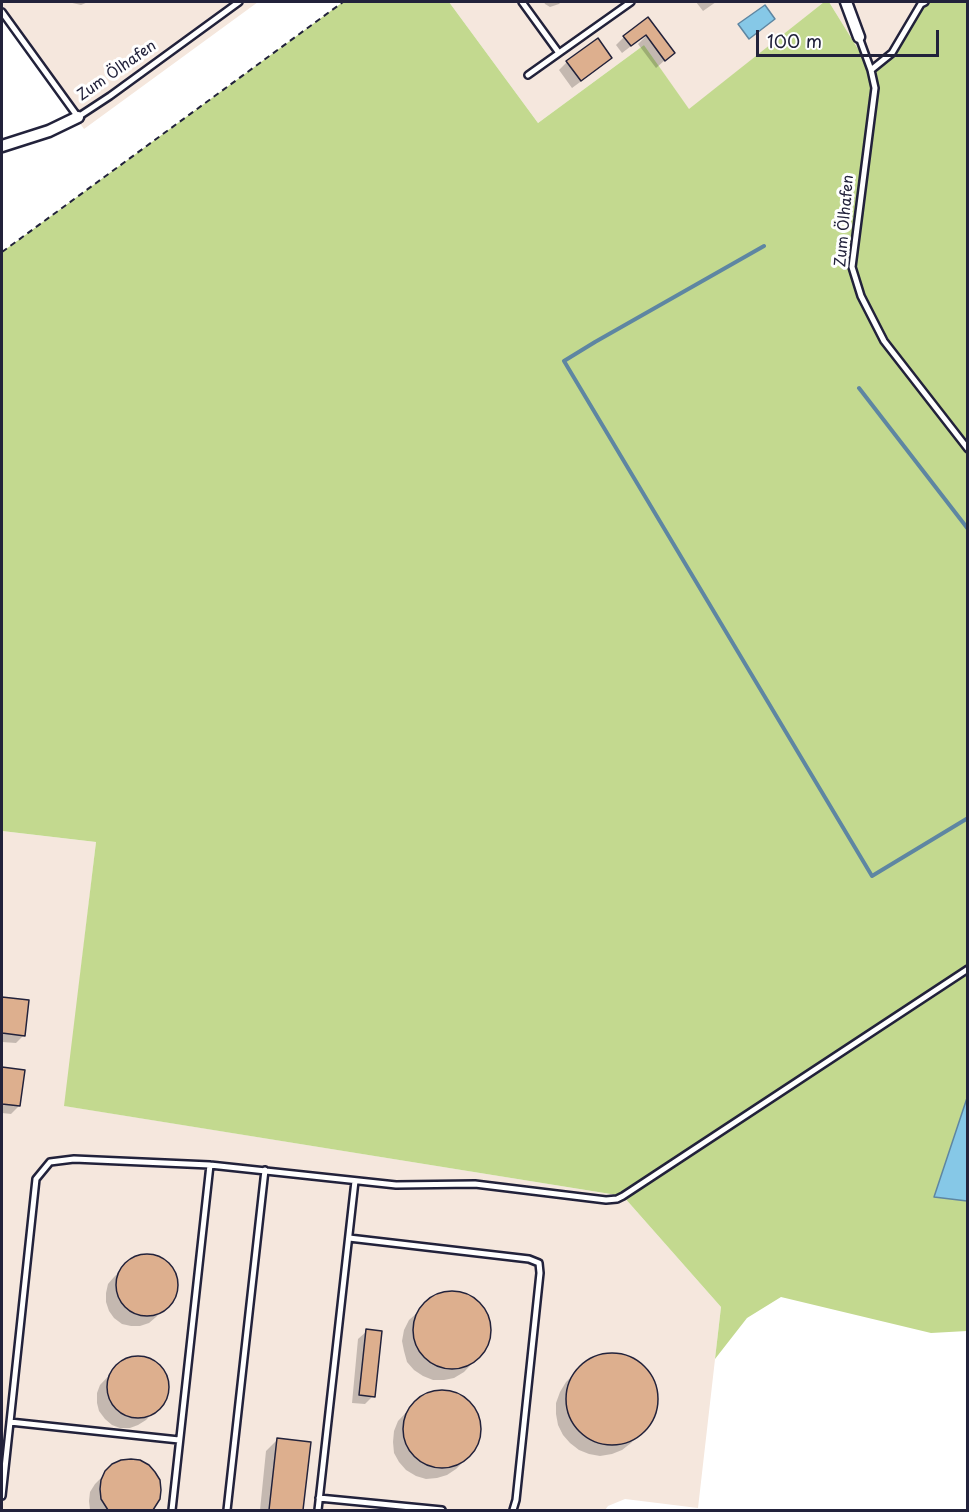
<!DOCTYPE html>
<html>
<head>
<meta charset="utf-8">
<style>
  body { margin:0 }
  #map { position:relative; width:969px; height:1512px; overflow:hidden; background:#fff; font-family:"Playpen Sans",sans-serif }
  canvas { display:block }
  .frame { position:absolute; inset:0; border:3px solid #22223b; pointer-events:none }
  .scale { position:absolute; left:756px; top:30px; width:183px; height:27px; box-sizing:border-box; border:3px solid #22223b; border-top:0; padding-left:8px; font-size:18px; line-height:21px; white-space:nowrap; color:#22223b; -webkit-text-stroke:4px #fff; paint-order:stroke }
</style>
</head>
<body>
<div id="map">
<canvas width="969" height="1512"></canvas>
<div class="frame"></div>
<div class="scale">100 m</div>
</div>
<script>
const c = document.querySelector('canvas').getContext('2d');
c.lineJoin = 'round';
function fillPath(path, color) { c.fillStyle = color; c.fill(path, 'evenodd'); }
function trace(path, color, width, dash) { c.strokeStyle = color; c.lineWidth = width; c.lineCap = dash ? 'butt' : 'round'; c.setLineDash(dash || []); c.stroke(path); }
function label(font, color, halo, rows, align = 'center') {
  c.font = font + ' "Playpen Sans",sans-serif'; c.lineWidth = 6; c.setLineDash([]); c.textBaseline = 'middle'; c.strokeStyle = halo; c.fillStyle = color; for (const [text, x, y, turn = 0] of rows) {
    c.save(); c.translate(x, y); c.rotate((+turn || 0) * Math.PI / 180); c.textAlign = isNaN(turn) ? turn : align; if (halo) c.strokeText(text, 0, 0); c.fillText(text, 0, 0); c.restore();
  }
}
fillPath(new Path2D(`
  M2,2H258L84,129L2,13Z
  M449,2H824L689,110L644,45L538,123Z
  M829,2H925L892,53L871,70Z
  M2,831L96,842L65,1106L623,1196L721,1307L698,1508L625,1499L608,1506L605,1510H2Z`), '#f5e7dd');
fillPath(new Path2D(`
  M343,2H449L538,123L644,45L689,109L824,2H829L871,70L892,53L925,2H967V1331L931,1333L781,1297L747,1318L715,1359L721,1307L623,1196L64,1106L96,842L2,831V252Z`), '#c3d98f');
const water = new Path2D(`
  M765,5L775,19L749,39L738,24Z
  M967,1098V1201L934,1197Z`);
fillPath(water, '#86c8e7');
trace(water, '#5e86a2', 1.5);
fillPath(new Path2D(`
  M68,2H88L81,5Z
  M544,2H561L559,4L550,7L545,4Z
  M696,2H716L703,11Z
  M648,19L673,53L656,68L638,44L649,33H645L635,43L622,53L616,45L624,37Z
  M610,58L602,66L572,88L559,70L567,62Z
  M2,998L28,1001L24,1035L16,1043L2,1042Z
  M2,1069L23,1071L19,1106L11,1114L2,1113Z
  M142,1256H151L159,1259L167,1264L172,1271L176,1280V1289L173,1298L168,1305L156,1317L149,1323L140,1326H131L122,1324L114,1318L109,1311L106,1302V1293L108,1284L114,1277L133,1259Z
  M449,1293H459L470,1297L478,1303L485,1311L489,1321L490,1332L488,1343L483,1352L464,1372L454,1378L444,1380H433L423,1376L414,1370L407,1362L404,1351L402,1341L404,1330L409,1320L417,1313L429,1301L438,1295Z
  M367,1331L373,1396L365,1404L352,1403L358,1339Z
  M607,1354H618L629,1357L639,1363L647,1370L653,1380L656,1390L657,1401L655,1412L650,1423L631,1443L622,1450L612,1454L600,1456L589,1454L579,1450L570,1443L563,1435L558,1425L556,1414V1403L560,1392L566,1382L578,1370L586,1363L596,1357Z
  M134,1358H143L152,1361L159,1367L164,1374L167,1383V1392L164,1401L146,1420L138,1425L130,1428H120L112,1425L105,1419L99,1411L97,1403V1393L100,1385L118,1366L125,1360Z
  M447,1391L457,1394L466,1399L474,1407L479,1417L480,1428L479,1439L475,1449L468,1457L456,1469L447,1475L437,1478L426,1479L416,1476L406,1470L399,1462L394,1453L393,1442L394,1431L398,1421L417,1401L426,1395L436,1392Z
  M277,1440L309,1443L302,1510H260L266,1451Z
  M107,1472L154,1507L151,1510H90L89,1501L90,1492L95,1484Z`), '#0003');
trace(new Path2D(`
  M764,246L595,342L564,361L872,876L968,818
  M859,388L968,529`), '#5e86a2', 4);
const building = new Path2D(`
  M648,17L675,53L665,61L646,35L631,46L623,36Z
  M598,38L612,58L581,81L566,61Z
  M2,997L29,1000L25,1036L2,1033Z
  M2,1067L25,1070L20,1106L2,1104Z
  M116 1285a31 31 0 1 1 62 0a31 31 0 1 1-62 0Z
  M413 1330a39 39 0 1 1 78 0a39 39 0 1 1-78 0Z
  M366,1329L382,1331L375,1397L359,1395Z
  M566 1399a46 46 0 1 1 92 0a46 46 0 1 1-92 0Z
  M107 1387a31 31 0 1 1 62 0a31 31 0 1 1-62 0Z
  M403 1429a39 39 0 1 1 78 0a39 39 0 1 1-78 0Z
  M277,1438L311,1442L303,1510H269Z
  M131,1459L140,1460L149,1465L155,1472L160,1480L161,1490L160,1499L153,1510H108L101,1499L100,1489L101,1480L105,1471L112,1464L121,1460Z`);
fillPath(building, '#ddaf8e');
trace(building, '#22223b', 1.5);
const lane = new Path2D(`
  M522,2L559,53L631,2
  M2,12L78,117L110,96L239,2
  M859,37L871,70L875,88L852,267L861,296L884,341L968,449
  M871,70L892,53L921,4L925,2
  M528,75L559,53
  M349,1238L529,1259L539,1263L540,1273L516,1500L513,1510
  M179,1440L10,1422L36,1179L50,1162L74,1159L210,1165L396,1185L475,1184L606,1200L617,1199L623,1196L968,969
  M2,1496L10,1422
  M319,1498L442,1510
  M172,1510L210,1165
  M227,1510L265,1170
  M318,1510L355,1181`);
const street = new Path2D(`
  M846,2L859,37
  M2,146L49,131L78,117`);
trace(lane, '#22223b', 10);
trace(street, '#22223b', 15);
trace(new Path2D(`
  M2,252L343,2`), '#22223b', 2, [6, 4.5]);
trace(lane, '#fff', 5);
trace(street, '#fff', 10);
label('15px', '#22223b', '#fff', [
  ["Zum Ölhafen",117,71,-35],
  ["Zum Ölhafen",845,221,-85]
]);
</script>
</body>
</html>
